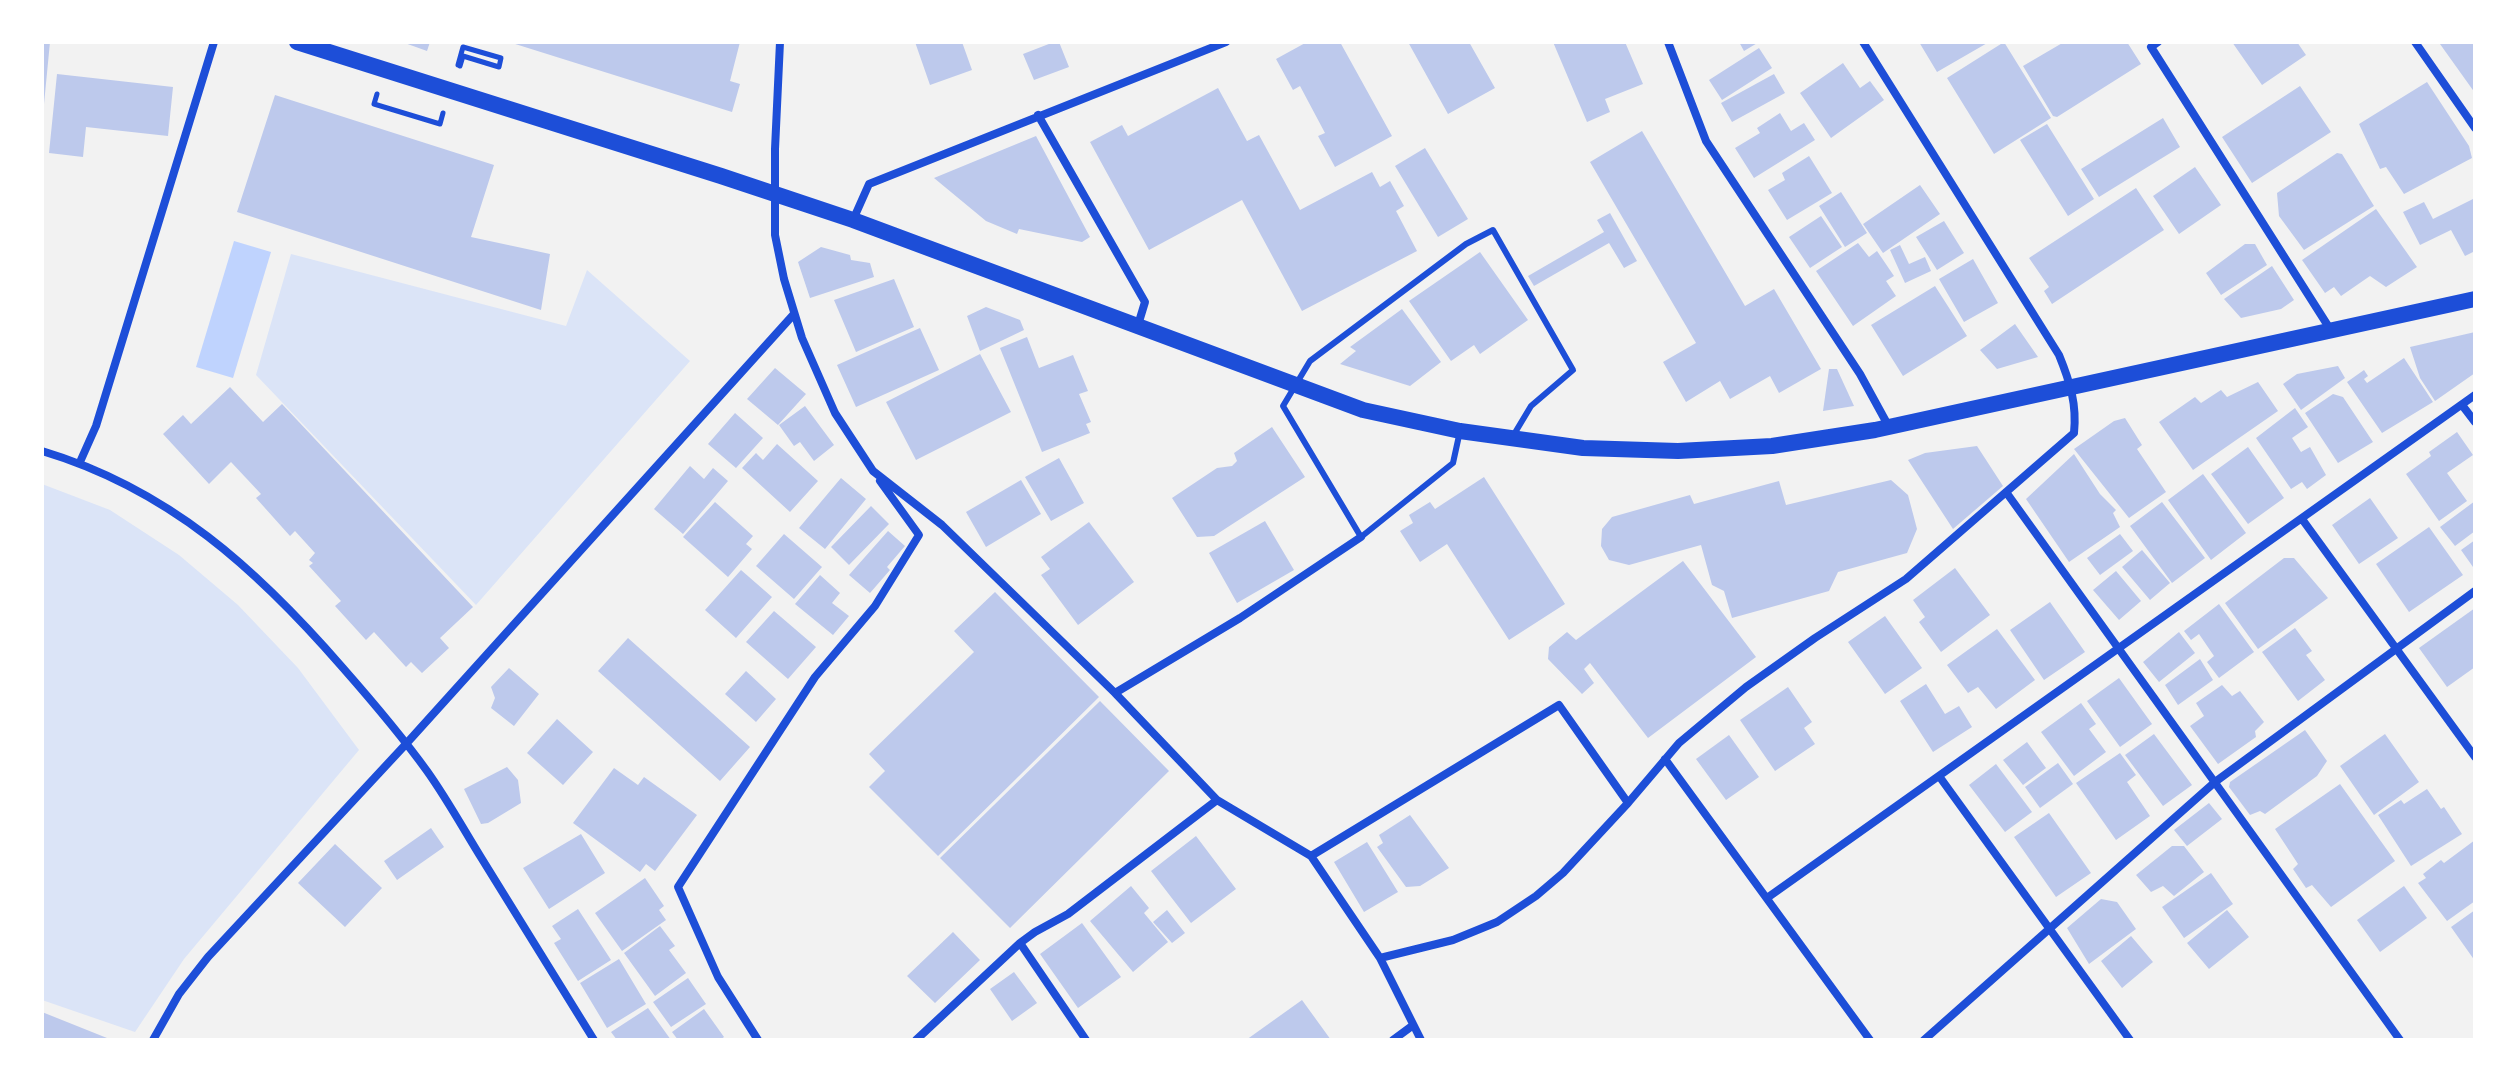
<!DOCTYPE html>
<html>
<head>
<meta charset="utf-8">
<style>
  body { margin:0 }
  #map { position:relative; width:2517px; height:1082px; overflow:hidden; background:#f2f2f2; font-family:Raleway,sans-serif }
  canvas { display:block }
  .frame { position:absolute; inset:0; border:44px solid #fff; pointer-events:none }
</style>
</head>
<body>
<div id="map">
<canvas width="2517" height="1082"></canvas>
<div class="frame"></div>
</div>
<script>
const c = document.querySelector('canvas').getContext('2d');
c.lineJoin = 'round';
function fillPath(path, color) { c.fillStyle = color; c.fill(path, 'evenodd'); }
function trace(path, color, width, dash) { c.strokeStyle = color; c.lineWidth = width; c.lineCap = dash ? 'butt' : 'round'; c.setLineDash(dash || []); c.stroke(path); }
fillPath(new Path2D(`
  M291,254L566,326L587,270L690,361L476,605L256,375Z
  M42,484L110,510L179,555L238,605L298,668L359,750L184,959L135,1032L42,1000Z`), '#dbe4f7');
fillPath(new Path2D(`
  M234,241L271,252L233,378L196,367Z`), '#bfd3fe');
fillPath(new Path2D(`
  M42,42H50L44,104H42Z
  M402,42H430L427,51Z
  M740,42L730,81L740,84L732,112L512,43Z
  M915,42H962L972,70L930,85Z
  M1054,42H1059L1069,67L1034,80L1023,54Z
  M1307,42H1340L1392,136L1335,167L1318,136L1325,133L1300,86L1293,90L1276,59Z
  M1408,42H1469L1495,88L1448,114Z
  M1553,42H1625L1643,84L1605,99L1610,112L1587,122Z
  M1739,42H1759L1744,51Z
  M1919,42H1989L1937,72Z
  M2004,42L2051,118L1994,154L1947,78Z
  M2064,42H2127L2141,64L2057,117L2053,116L2023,66Z
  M2232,42H2297L2306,55L2262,85Z
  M2442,42H2475V93L2440,44Z
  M1759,48L1772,68L1722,100L1709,80Z
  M1843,63L1860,88L1870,81L1884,100L1831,138L1800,93Z
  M57,74L173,87L168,136L86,127L83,157L49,153Z
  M1774,74L1785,93L1732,122L1721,103Z
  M2427,82L2469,146L2472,158L2404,194L2386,167L2380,169L2359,124Z
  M2300,86L2331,132L2252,183L2222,137Z
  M1218,88L1247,141L1259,135L1300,210L1372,172L1380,187L1390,181L1404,206L1396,211L1417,251L1302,311L1242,200L1149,250L1090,142L1122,125L1128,136Z
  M275,95L494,165L471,237L550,254L541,310L237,212Z
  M1780,113L1791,131L1804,123L1815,140L1754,178L1735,148L1760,133L1757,128Z
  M2163,118L2180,147L2099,197L2081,169Z
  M2047,124L2094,199L2068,216L2020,140Z
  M1642,131L1745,306L1774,289L1821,369L1779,393L1770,376L1730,399L1720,381L1686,402L1663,362L1696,343L1590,162Z
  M1036,136L1090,237L1082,242L1019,229L1017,234L986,221L934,178Z
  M1425,148L1468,219L1438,237L1395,166Z
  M2337,153L2342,154L2374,206L2304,250L2279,216L2277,193Z
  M1809,156L1832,193L1787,220L1768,190L1785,180L1782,173Z
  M2195,167L2221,205L2179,234L2153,196Z
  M1920,185L1940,214L1883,253L1863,224Z
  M2136,188L2164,230L2052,304L2044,291L2049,287L2029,258Z
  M1841,192L1867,233L1845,247L1819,206Z
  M2475,198V251L2465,256L2451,230L2420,245L2403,212L2424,202L2433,219Z
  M2376,209L2417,267L2386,287L2370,276L2341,296L2334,287L2325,293L2302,260Z
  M1610,213L1637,261L1624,268L1609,243L1534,286L1528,276L1604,232L1597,220Z
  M1821,216L1842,247L1810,268L1789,237Z
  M1944,221L1964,253L1937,270L1916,237Z
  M1858,243L1869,257L1877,251L1894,276L1886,281L1896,296L1853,326L1816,271Z
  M2245,244H2255L2267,265L2221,295L2206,273Z
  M1900,245L1909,264L1925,257L1931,271L1905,283L1890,250Z
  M821,247L850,255L851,260L870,263L874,277L810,298L798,262Z
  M1480,252L1528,320L1480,354L1474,345L1451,361L1409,301Z
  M1973,259L1998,303L1964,322L1939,279Z
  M2272,266L2294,300L2281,309L2241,318L2224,299Z
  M894,279L914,327L856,352L834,300Z
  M1935,286L1967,336L1903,376L1871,325Z
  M986,307L1020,320L1024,330L980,351L967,316Z
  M1402,309L1441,362L1410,386L1340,364L1356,351L1350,347Z
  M2015,324L2038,357L1997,369L1980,350Z
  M920,328L939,370L856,407L837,365Z
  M2475,332V373L2435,401L2420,378L2410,347Z
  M1027,337L1039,368L1073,355L1088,391L1079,394L1091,422L1086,424L1090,433L1042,452L1000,348Z
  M980,354L1011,412L916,460L886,402Z
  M2404,358L2433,402L2382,433L2347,382L2364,370L2368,376L2364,379L2367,383Z
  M2338,366L2345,378L2301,410L2283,384L2297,374Z
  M775,368L806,394L778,425L747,399Z
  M1829,369H1837L1854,406L1823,411Z
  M2258,382L2278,411L2193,470L2159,422L2195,397L2201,403L2221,390L2227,397Z
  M230,387L263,422L282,404L473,607L440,638L449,648L422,673L411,662L406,667L374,632L366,640L335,606L341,601L309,566L313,563L309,560L315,553L295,531L290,536L256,498L261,494L231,462L209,484L163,434L183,415L191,424Z
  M2333,394L2343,397L2373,442L2338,463L2305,413Z
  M805,406L834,445L814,461L800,442L794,446L779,425Z
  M2295,408L2308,427L2292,438L2301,452L2310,447L2326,475L2307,489L2302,482L2291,489L2256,438Z
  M735,413L763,438L736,468L708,444Z
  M2125,418L2142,445L2137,449L2166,492L2129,518L2074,449L2114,421Z
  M1272,427L1305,477L1214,536L1197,537L1172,498L1217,468L1232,466L1237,461L1234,453Z
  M2457,432L2473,455L2447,473L2467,501L2439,521L2406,474L2431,456L2429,452Z
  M777,444L818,481L790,512L742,468L756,453L763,460Z
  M1977,446L2003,486L1953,529L1908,460L1925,453Z
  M2248,447L2284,498L2248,524L2211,474Z
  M2074,454L2100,494L2116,510L2113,513L2120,527L2069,562L2026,499Z
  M1059,458L1084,503L1051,521L1025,477Z
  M690,466L704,479L713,468L728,481L683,534L654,509Z
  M2203,474L2246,533L2211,560L2168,500Z
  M1484,477L1565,604L1509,640L1447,544L1420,562L1400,531L1413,523L1409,515L1430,502L1435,509Z
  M841,478L866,499L825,549L799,528Z
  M1021,480L1041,514L986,547L966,512Z
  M1891,480L1908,495L1917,529L1907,553L1838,572L1829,591L1732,618L1724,591L1712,585L1701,545L1629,565L1609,560L1601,546L1602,529L1612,517L1690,495L1694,504L1779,481L1786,505Z
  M2370,498L2398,538L2359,564L2332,525Z
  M2475,501V531L2455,546L2440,527Z
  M715,502L753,536L746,544L752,549L728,577L683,537Z
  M2162,502L2205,558L2172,583L2130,526Z
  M871,506L889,524L849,565L831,547Z
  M1265,521L1294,570L1237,603L1209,553Z
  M1089,522L1134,582L1078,625L1041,575L1050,569L1041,557Z
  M2429,527L2463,575L2409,612L2376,564Z
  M888,531L905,546L887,567L890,570L870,593L849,575Z
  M784,534L822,567L794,599L756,566Z
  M2120,534L2133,551L2100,575L2087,558Z
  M2475,540V566L2473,567L2461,550Z
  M2142,550L2170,583L2150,600L2122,567Z
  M2284,558H2294L2328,598L2258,649L2225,603Z
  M1683,561L1756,657L1648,738L1590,663L1584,669L1594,683L1582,694L1548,659L1549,647L1567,632L1576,640Z
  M1955,568L1990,615L1941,652L1919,622L1925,617L1913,600Z
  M741,570L772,597L736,638L705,610Z
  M2116,571L2141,601L2119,620L2093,590Z
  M820,575L840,593L832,603L849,616L833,635L795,604Z
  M995,592L1099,697L938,856L869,787L885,771L869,754L974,652L954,631Z
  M2050,602L2085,652L2044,680L2010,630Z
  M2219,604L2254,652L2219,678L2207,662L2214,656L2199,634L2191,640L2184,631Z
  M2475,608V667L2447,687L2419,648Z
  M774,611L816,647L788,679L746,642Z
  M1885,616L1922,668L1885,694L1848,642Z
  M2295,628L2312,651L2306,655L2325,680L2298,701L2262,652Z
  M1997,629L2035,680L1996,709L1978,687L1968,693L1947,665Z
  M2179,632L2195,653L2159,682L2143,662Z
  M628,638L750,747L720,781L598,671Z
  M2200,659L2213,680L2178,705L2165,685Z
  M509,668L539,694L514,726L491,708L495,698L491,687Z
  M746,671L776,699L756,722L725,694Z
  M2119,678L2152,724L2120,747L2087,701Z
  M1926,684L1945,714L1959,706L1972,727L1933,752L1900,701Z
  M2222,685L2232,696L2240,691L2264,722L2255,731L2256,737L2218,764L2190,726L2204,716L2196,703Z
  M1788,687L1812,722L1804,728L1815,744L1775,771L1740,720Z
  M1100,701L1169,771L1010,928L940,858Z
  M2081,703L2096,724L2089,729L2106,752L2074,776L2041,732Z
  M557,719L593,752L563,785L527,753Z
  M2305,730L2327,761L2317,776L2265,814L2260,811L2250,815L2229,787L2230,782Z
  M2154,734L2192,785L2163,806L2125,755Z
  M2385,734L2419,782L2374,815L2340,766Z
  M1729,735L1759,777L1726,800L1696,759Z
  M2027,742L2046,768L2023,785L2003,760Z
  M2120,753L2136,775L2127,782L2150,816L2116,840L2076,783Z
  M2058,763L2073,784L2040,808L2025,787Z
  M1996,764L2032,812L2005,832L1969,785Z
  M507,767L518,780L521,803L488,823L481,824L464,789Z
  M614,768L638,785L644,777L697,815L655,871L646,864L640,872L573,823Z
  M2340,784L2395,861L2331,907L2312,885L2306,888L2293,869L2298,864L2275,829Z
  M2427,789L2441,809L2444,807L2462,834L2411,866L2378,815L2401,800L2404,804Z
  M2209,803L2222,819L2187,846L2174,830Z
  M2049,813L2091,873L2056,897L2014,837Z
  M1410,815L1449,868L1420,886L1406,887L1377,847L1383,843L1379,835Z
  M431,828L444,847L397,880L384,861Z
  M581,834L605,873L549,909L523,868Z
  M1196,836L1236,889L1191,923L1151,871Z
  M2475,840V901L2447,921L2418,883L2426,878L2423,874L2441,860L2444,863Z
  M1367,842L1398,892L1364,912L1334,862Z
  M335,844L382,888L345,927L298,883Z
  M2172,846H2184L2204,872L2174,896L2163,886L2151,892L2136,875Z
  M2211,873L2233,904L2184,938L2162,907Z
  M645,878L664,906L659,910L666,920L622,951L595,913Z
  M1131,886L1149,908L1144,913L1168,942L1133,972L1090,921Z
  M2404,886L2427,918L2380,952L2357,920Z
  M2101,899L2117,902L2136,929L2089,964L2067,928Z
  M578,909L611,960L578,981L554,943L561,939L552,926Z
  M1167,910L1185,933L1172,943L1153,922Z
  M2227,910L2249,937L2209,969L2187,943Z
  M2475,910V961L2451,927Z
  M1082,923L1121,977L1078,1008L1040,954Z
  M660,926L675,946L669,950L686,973L655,996L624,953Z
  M953,932L980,960L935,1003L907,976Z
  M2131,936L2153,962L2122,988L2101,961Z
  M619,959L646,1004L607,1028L580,983Z
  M1014,972L1037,1003L1012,1021L990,989Z
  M688,978L706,1004L671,1027L653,1002Z
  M1302,1000L1331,1040H1246Z
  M648,1008L671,1040H617L611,1032Z
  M704,1009L724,1037L720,1040H678L672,1032Z
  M42,1012L112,1040H42Z`), '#bdc9ec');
trace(new Path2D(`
  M458,65L463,47L501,58L499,67L463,56L460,66
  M377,94L374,104L440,124L443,113`), '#1d4ed8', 5);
trace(new Path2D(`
  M1460,431L1453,463L1361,537L1283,406L1310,361L1466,244L1493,230L1573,370L1531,406L1513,436`), '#1d4ed8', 6);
trace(new Path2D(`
  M780,42L775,149V235L784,279L802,338L835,413L873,471L942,525L1115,693L1217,800L1311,856L1380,958L1421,1040
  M1668,42L1706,141L1860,374L1889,427
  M2158,42L2151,47L2330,329
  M2415,42L2475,128
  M1038,115L1145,302L1138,325
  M853,220L869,184L1226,42
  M2462,405L2475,422
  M42,451C169,489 257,569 343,668C372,701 401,735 427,771C447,799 464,830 482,859C519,919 557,980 594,1040
  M80,462L96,426L214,42
  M2006,492L2400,1040
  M2302,519L2475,757
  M1115,693L1240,618L1361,537
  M1665,759L1870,1040
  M1939,776L2130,1040
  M1311,856L1559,705L1628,803
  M1767,898L2475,395
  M1020,943L1086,1040
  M1380,958L1453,940L1497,922L1536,896L1563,873L1628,803L1679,743L1746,687L1815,638L1906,579L2074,433C2077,404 2070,382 2059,355L1863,42
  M153,1040L179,994L208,957L406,744L794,314
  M758,1040L718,977L678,887L815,677L875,606L919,535L880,481
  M916,1040L1020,943L1035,932L1068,914L1217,800
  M1393,1040L1412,1026
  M1924,1040L2215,782L2475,591`), '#1d4ed8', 8);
trace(new Path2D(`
  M297,42L721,176L853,220L1363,410L1460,431L1583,448L1678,451L1772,446L1875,430L2475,299`), '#1d4ed8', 16);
</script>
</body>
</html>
